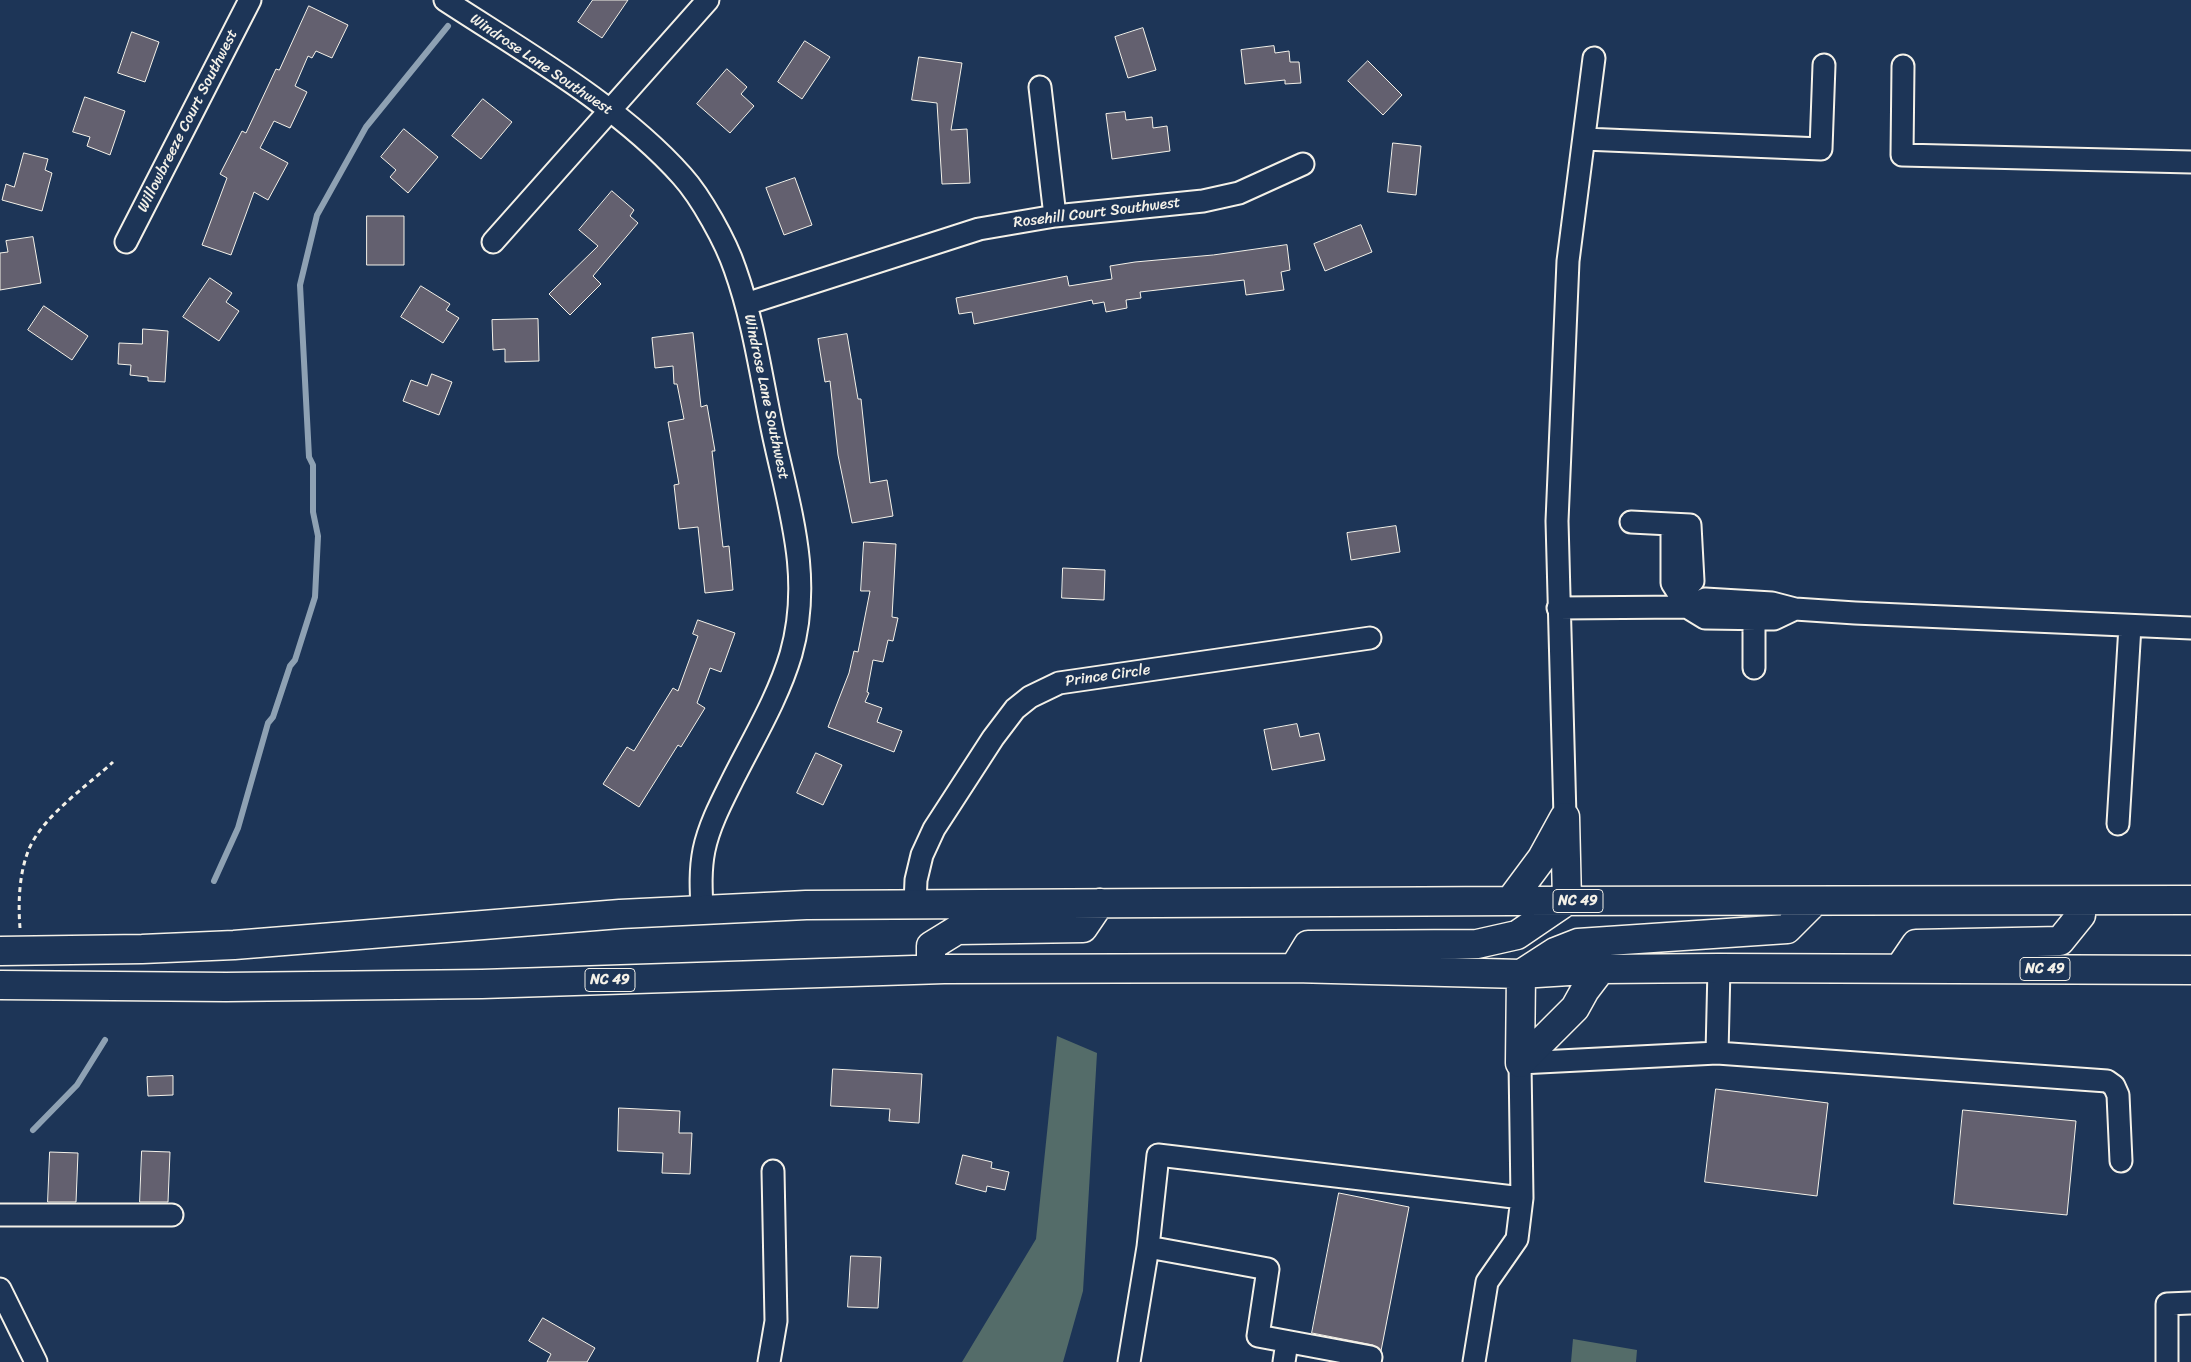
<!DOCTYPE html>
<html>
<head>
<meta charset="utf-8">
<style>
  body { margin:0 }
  canvas { display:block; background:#1d3557 }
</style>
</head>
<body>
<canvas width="2191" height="1362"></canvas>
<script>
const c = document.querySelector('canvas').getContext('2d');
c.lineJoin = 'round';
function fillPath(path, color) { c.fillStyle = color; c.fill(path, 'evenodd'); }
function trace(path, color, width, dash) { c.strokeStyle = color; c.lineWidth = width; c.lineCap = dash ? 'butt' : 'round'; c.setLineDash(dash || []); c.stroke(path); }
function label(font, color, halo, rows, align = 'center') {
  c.font = font + ' Sriracha,sans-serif'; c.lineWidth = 4; c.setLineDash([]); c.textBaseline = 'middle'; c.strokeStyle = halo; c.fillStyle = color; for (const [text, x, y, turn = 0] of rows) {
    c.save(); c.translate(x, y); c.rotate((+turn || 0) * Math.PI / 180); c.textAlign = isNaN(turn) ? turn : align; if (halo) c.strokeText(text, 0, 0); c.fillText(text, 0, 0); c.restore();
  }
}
fillPath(new Path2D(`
  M1057,1036L1097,1053L1083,1291L1063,1362H962L1036,1239Z
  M1573,1339L1637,1350L1636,1362H1571Z`), '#546c69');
trace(new Path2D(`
  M214,881L238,828L268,723L273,717L290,666L295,660L315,597L318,536L313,512V465L309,457L300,285L317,215L366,127L448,26
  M33,1130L77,1085L105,1040`), '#8ea1b3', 6);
const building = new Path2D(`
  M593,0H628L602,38L578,22Z
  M309,6L348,25L332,58L316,51L312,58L308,56L295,86L307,92L290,128L274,121L260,148L288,163L268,200L254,192L231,255L202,245L227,178L220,174L242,131L246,133L276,69L279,70Z
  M1143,28L1156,70L1128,78L1115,37Z
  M132,32L159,42L145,82L118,73Z
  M805,41L830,57L802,99L778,82Z
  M1274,46L1275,53L1289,51L1290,62H1299L1301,83L1285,84V80L1245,84L1241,50Z
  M919,57L962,63L951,130L967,129L970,183L942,184L937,103L912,100Z
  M1368,61L1402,95L1383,115L1348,81Z
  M727,69L747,87L741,94L754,106L730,133L697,104Z
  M85,97L125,111L110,155L87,146L90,137L73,132Z
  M483,99L512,122L481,159L452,136Z
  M1125,112L1126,120L1152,117L1153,128L1167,126L1170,151L1112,159L1106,114Z
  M404,129L438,157L408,193L390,177L396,170L381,157Z
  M1393,143L1421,146L1416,195L1388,192Z
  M24,153L48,159L45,170L52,173L42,211L2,200L6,184L14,187Z
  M795,178L812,225L784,235L766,188Z
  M612,191L634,210L630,216L638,223L593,276L601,284L570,315L549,294L598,246L579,230Z
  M367,216H404V265H367Z
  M1361,225L1372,252L1325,271L1314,244Z
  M33,237L41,283L0,290V253L8,252L6,241Z
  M1287,245L1290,270L1281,272L1284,290L1246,295L1244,280L1140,292L1141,298L1126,300L1127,308L1106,312L1104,302L1093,304L1092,300L974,324L972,312L959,314L956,298L1067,276L1069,286L1112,279L1110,266L1135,262L1213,255Z
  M210,278L232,293L226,302L239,311L219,341L183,317Z
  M421,286L450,304L446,310L459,318L443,343L401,317Z
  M44,306L88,336L72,360L28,330Z
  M538,319L539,361L505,362V349L493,350L492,320Z
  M143,329L168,331L165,382L148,381V377L130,375L131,365L118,364L119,343L142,344Z
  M693,333L701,407L707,405L715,451H712L723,547L729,546L733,590L705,593L698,527L679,529L674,485L679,484L668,422L684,419L677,384H674L673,366L655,368L652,338Z
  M847,334L858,399H861L870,483L887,480L893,516L852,523L838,455L830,381L825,382L818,339Z
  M432,374L452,382L439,415L403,401L411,380L427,386Z
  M1396,526L1400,552L1351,560L1347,533Z
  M864,542L896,544L892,617L898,618L893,641L888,640L883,662L873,660L867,692L869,693L865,702L882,708L877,722L902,731L894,752L828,727L849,673L854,651L858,652L870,591H861Z
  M1063,568L1105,570L1104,600L1062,598Z
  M698,620L735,633L721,672L710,668L697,703L705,708L681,747L678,745L639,807L603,784L627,747L634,751L673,688L678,691L698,636L693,634Z
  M1297,724L1300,737L1319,733L1325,760L1272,770L1264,730Z
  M816,753L842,765L823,805L797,793Z
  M833,1069L922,1074L919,1123L889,1121L890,1109L831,1106Z
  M173,1076V1095L148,1096L147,1077Z
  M1716,1089L1828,1103L1817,1196L1705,1182Z
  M619,1108L680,1111L679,1133H692L690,1174L662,1173L663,1153L618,1151Z
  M1963,1110L2076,1121L2067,1215L1954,1204Z
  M142,1151L170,1152L168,1202H140Z
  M50,1152L78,1153L76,1202H48Z
  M963,1155L992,1162L991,1168L1009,1172L1005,1190L987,1186L986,1192L956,1184Z
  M1339,1193L1409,1207L1381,1351L1373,1345L1312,1333Z
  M851,1256L881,1257L878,1308L848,1307Z
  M543,1318L595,1348L587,1362H547L551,1354L529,1341Z`);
fillPath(building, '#63606f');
trace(building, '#f4f1e8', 1);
const minor = new Path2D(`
  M445,0C523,51 620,106 682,176C701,197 726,242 735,269C755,325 762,384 775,442C791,514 812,580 791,654C778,698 753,739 732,781C721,803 709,826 704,850C700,870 701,889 702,909
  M1903,66L1902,155L2191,162
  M1040,87L1055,216
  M1584,139L1821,149L1824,65
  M126,242L250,0
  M493,242L708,0
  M746,304L979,229L1055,216L1203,201L1239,193L1303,164
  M1631,522L1690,525L1693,581L1679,594
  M1672,525V583L1679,594V606
  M1687,607L1705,618L1774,619L1795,609
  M1558,608L1687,607L1705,599L1772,603L1795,609L1855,613L2191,628
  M1754,619V668
  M1565,817L1557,521L1568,261L1594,58
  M2118,824L2130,626
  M915,904L916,880L922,855L934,829L993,738L1015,709L1030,697L1059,683L1370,638
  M1717,1053L1719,968
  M0,1215H172
  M1148,1247L1268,1269L1258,1336L1371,1357L1370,1362
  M0,1289L36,1362
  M769,1362L776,1321L773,1171
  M1129,1362L1148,1247L1158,1155L1522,1198
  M1284,1362L1287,1342
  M1474,1362L1487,1282L1517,1239L1522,1198L1520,1063L1717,1053L2107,1081L2114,1086L2118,1095L2121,1161
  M2167,1362V1304L2191,1303`);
const highway = new Path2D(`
  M1510,901L1542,858L1564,818
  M0,951L142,949L234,945L620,914L806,905L1510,901L2191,900
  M1294,968L1308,945L1477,944L1517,935L1567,901L1565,817
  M931,969V946L957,930L1083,928L1100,903
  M1899,969L1916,944L2060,941L2081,915V901
  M0,985L226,987L482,984L944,969L1294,968L1521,974L1601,969L1719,968L2191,970
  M1520,1063L1521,974L1555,952L1578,943L1787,929L1815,901
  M1520,1063L1575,1008L1585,990L1601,969`);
trace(minor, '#f4f1e8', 25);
trace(highway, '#f4f1e8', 31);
trace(new Path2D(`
  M20,928C18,903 19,873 29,849C43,816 87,786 113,762`), '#f4f1e8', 3, [5, 4]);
trace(minor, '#1d3557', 21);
trace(highway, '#1d3557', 28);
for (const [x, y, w] of [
  [1578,901,50],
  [2045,969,50],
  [610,980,50]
]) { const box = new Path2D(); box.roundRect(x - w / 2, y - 11.5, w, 23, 4); c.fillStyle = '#1d3557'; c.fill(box); trace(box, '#f4f1e8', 1); }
label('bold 14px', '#f4f1e8', null, [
  ["NC 49",1578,901],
  ["NC 49",2045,969],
  ["NC 49",610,980]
]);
label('15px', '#f4f1e8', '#1d3557', [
  ["Windrose Lane Southwest",541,65,34],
  ["Willowbreeze Court Southwest",188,121,-63],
  ["Rosehill Court Southwest",1097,213,-7],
  ["Windrose Lane Southwest",766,397,78],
  ["Prince Circle",1108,676,-8]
]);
</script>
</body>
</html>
